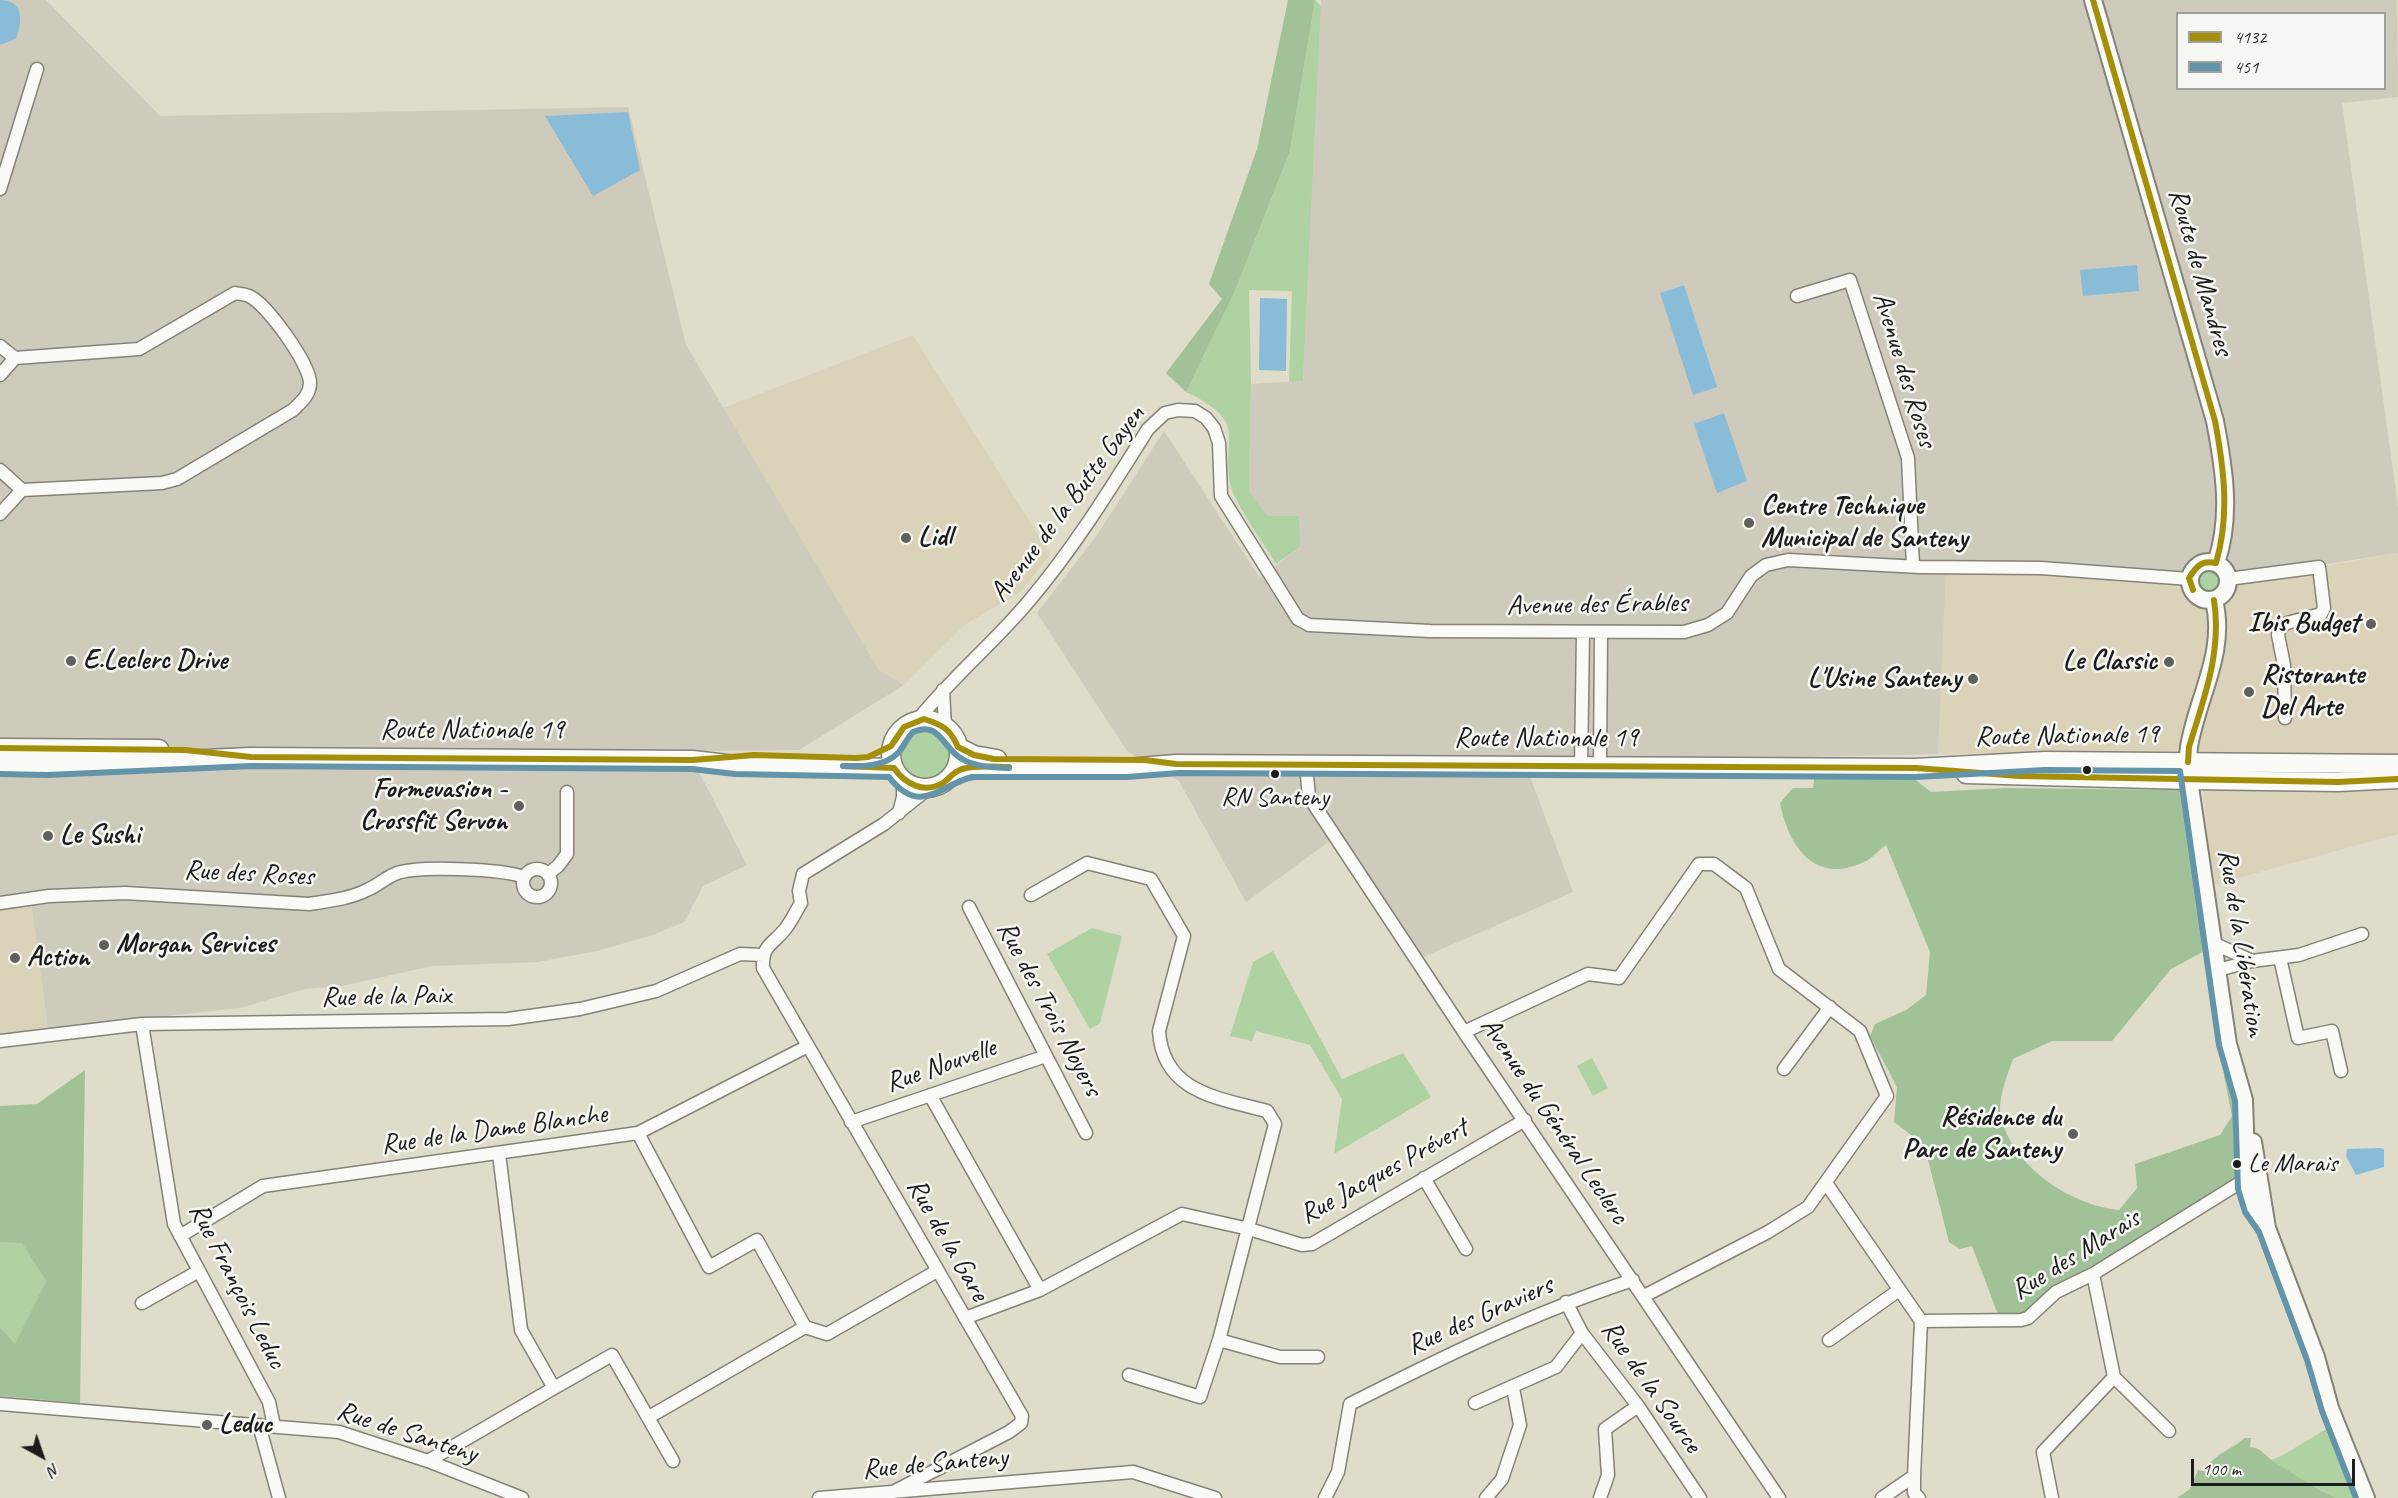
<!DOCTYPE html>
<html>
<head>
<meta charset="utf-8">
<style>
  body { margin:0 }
  #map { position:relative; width:2398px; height:1498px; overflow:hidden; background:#dfdcca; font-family:Caveat,sans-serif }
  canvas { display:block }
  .legend { position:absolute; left:2176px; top:12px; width:210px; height:78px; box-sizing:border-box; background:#f6f6f2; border:2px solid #9f9f9c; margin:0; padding:8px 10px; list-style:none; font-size:18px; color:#1c1c1c }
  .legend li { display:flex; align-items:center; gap:12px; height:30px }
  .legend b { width:30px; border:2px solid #9f9f9c }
  .north { position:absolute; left:12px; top:1426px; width:60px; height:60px; -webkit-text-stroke:4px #f6f6f2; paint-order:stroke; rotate:140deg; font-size:16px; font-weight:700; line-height:24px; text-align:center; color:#1c1c1c }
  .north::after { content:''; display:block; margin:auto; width:21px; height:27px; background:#1c1c1c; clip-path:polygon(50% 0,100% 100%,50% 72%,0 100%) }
  .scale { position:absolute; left:2191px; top:1459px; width:164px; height:27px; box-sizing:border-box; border:3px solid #1c1c1c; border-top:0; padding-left:8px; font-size:18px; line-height:21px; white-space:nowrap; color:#1c1c1c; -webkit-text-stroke:4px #f6f6f2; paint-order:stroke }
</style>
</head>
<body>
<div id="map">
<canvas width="2398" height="1498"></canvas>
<ul class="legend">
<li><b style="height:8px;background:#a48f0b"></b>4132</li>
<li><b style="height:8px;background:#6394a9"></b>451</li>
</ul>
<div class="north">N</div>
<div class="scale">100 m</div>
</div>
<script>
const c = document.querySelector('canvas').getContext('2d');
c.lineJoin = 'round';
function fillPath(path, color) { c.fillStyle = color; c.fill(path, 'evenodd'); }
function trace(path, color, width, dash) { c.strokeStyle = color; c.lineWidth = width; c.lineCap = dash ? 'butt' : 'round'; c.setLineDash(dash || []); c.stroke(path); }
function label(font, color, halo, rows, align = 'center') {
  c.font = font + ' Caveat,sans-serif'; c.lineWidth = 5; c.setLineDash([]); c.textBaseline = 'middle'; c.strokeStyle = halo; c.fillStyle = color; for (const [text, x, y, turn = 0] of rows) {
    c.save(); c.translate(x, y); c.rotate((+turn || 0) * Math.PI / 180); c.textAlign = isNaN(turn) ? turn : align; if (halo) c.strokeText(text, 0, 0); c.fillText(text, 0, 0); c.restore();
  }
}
fillPath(new Path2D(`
  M913,335L1050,554L1022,591L966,624L904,685L879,670L723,408Z
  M2398,553V834L2213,885L2199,751L1938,754L1945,567H2319Z
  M30,893L48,1029L0,1034V898Z`), '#dad3ba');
fillPath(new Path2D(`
  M0,0H46L160,116L628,107L686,345L879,670L904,685L799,750L688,751L747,865L703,886L684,922L653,935L597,951L538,962L432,966L342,986L305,989L240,1008L48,1029L30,894L0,898Z
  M1321,0H2397L2398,97L2342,103L2398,507V553L2224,580L1946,567L1938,754L1525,763L1573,892L1419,959L1334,838L1246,902L1179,781L1127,751L1037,613L1097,535L1164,431L1260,578L1300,547L1267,516L1249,491L1251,384L1303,381ZM2178,14H2384V88H2178Z`), '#cecbbd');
fillPath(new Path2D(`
  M1315,0L1321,6L1303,381L1289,382L1292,291L1249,290L1251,384L1249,491L1267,516H1299L1300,547L1276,564C1267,548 1234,502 1231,487C1220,436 1251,423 1186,392L1235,291L1290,151Z
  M2199 582a11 11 0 1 1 22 0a11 11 0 1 1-22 0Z
  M900 754a25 25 0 1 1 50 0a25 25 0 1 1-50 0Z
  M1092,928L1122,936L1100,1023L1090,1029L1047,954Z
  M1273,951L1342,1079L1403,1053L1431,1097L1334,1154L1342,1099L1310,1045L1256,1031L1252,1041L1230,1036L1253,962Z
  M1592,1058L1608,1088L1593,1096L1577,1066Z
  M3,1240L22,1242L46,1281L15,1345L0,1327V1242Z
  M2333,1425L2359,1498H2336L2318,1491L2271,1460L2283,1455Z`), '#afd2a2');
fillPath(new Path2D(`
  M1288,0H1315L1290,151L1235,291L1186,392L1166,373L1222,299L1209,284L1257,149Z
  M1904,771L1931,792L2006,788L2184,790L2206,950L2171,969L2112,1041H2052L2013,1059C2007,1076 1997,1100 2001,1118C2014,1168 2071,1205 2119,1210L2137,1188L2135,1164L2220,1135L2232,1116L2224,1076L2230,1072L2237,1098L2241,1175L2021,1318L1999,1317L1972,1246L1960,1249L1949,1242L1927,1156L1919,1141L1894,1122L1897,1087L1870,1036L1875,1024L1906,1010L1926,995L1930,952L1886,845C1880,849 1874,856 1868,860C1817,887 1789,849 1780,803L1793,788H1813L1815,774Z
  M85,1070L80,1403L0,1396V1327L15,1344L46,1281L22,1243L0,1242V1106L37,1104Z
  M2245,1438H2251L2250,1447C2262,1448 2264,1455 2273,1461C2294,1474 2314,1489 2336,1498H2177L2190,1489L2198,1470L2204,1471C2215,1453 2228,1452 2245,1438Z`), '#a1c298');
fillPath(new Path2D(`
  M0,0C25,0 22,22 16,39L0,45Z
  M628,112L640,170L593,196L545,116Z
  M2137,265L2139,291L2083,296L2080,270Z
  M1684,285L1717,387L1693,395L1660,293Z
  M1260,298L1287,299L1286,371L1259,370Z
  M1724,413L1747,481L1717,493L1694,424Z
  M2381,1148L2384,1149V1167L2356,1175L2346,1156L2347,1149Z`), '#89bcd7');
const street = new Path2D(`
  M0,189L37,69
  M1797,296L1850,280L1908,458L1913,566
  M0,346L15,358L139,349L235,293C239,294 245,294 249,296C266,303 310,364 310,383C310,395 301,402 293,410L177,479L162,483L22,490L0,514
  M0,375L15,358
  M0,470L22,490
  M2228,579L2319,567L2324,608L2321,614L2287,623L2280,627L2278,635L2284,665L2285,718
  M943,690L945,726
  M917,721C951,678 994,643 1029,601C1074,548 1111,488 1148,429L1165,413L1178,410L1195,411L1206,418L1214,428L1219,443L1221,496L1298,619L1309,625L1430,631L1684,632L1708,625L1727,613L1751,576L1766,565L1788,560L1920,567L2041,568L2190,579
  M1306,765L1309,797L1464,1032L1779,1498
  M1581,767L1583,633
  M1600,767L1601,633
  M899,813L903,797V780
  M523 883a14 14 0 1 1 28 0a14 14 0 1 1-28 0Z
  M548,874L558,866L567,854V792
  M1031,895L1087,863L1151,879L1184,936L1159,1031C1163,1093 1219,1098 1267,1111L1275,1124L1219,1340L1200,1397L1129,1375
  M0,903L49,896L125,893L309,904C328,901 349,899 367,890C377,886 385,878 395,874C416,865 502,869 524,877
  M969,907L1086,1133
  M2213,943L2252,961
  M2280,958L2298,1038L2332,1031L2341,1071
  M2218,970L2252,961L2299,955L2362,934
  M142,1024L174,1224L269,1402L274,1426
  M1464,1032L1588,974L1619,978L1699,864H1714L1746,888L1779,969L1860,1031L1887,1096L1808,1207L1768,1232L1644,1296
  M0,1041L142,1024L508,1019L580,1009L656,991L740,954L763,955
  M1784,1069L1830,1007
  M930,1095L1040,1290
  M851,1122L1046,1056
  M638,1133L709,1267L757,1240L805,1327
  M499,1154L521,1330L554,1388L612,1355L673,1461
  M1424,1178L1466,1249
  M1826,1183L1921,1321
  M180,1236L263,1186L638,1133L808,1046
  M2093,1274L2114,1377L2169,1431
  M1566,1302L1582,1333L1638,1406L1700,1498
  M142,1303L199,1271
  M965,1318L1040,1290L1182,1214L1249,1229L1302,1245L1312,1244L1525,1120
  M1921,1321L2021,1320L2028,1318L2056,1292L2093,1274L2246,1179H2253
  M1219,1340L1280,1357H1318
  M1829,1340L1899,1290
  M1475,1403L1556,1367L1582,1333
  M0,1404L339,1432L428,1461L522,1498
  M649,1417L805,1327L827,1334L937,1271
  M259,1425L279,1498
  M428,1461L554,1388
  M895,1491L1009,1432L1021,1423L1022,1416L763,968C762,944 773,945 786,928C792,920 796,911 801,903L799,891L803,874L884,824L929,788
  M819,1498L1133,1472L1215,1498
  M1325,1498L1338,1472L1350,1404C1443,1357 1534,1312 1633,1280
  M1486,1498L1502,1479L1520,1425L1513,1388
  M1600,1498L1608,1475L1605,1429L1638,1406
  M1882,1498L1914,1476
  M1919,1498L1914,1493V1476L1921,1321
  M2052,1498L2043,1452L2114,1377`);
const secondary = new Path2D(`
  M2093,0L2215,421C2224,468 2232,517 2216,563
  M2190 581a19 19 0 1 1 38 0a19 19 0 1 1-38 0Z
  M2214,600C2227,653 2197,697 2189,747C2187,758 2188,769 2189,780L2228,1044L2244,1100L2247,1187L2253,1208L2267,1228
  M2253,1142L2267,1228L2316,1357L2330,1408L2366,1498`);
const primary = new Path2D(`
  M891 754a34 34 0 1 1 68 0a34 34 0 1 1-68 0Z
  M958,747L974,755L997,759
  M0,748L159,749
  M0,765L47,766L251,757L693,760L735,765L894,768
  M954,772L995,767L1127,768L1176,764L1916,768L2045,761L2398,764
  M1966,774L2189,780L2338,782L2398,779`);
trace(street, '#848279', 15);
trace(secondary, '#848279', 20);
trace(primary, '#848279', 21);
trace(street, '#fafaf7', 12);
trace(secondary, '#fafaf7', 16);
trace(primary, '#fafaf7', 18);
trace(new Path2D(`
  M2093,0L2215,421C2224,469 2230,515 2216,563
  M2193,590L2189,578C2196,567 2201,560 2215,563
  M0,748L185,750L251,757L693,760L754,755L856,758L868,757L891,746L904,727L924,719C943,725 950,729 958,747L974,755L994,759L1145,760L1176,764L1916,768L2019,776L2338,782L2398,779
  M2188,762L2189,747C2204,698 2222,652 2214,600
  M844,766L894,768C905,784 924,794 943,783C950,778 953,772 962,769C977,765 993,767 1009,767`), '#a48f0b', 6);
trace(new Path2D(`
  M843,766C861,767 885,767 899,752C904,746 907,738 913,732C940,720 943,749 962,759C976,767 993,768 1009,768
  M0,774L47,775L251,766L692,769L735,774L889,777C920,817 940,785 972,777H1127L1179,773L1916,777L2045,770L2180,771L2219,1045L2235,1101L2238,1189L2245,1212L2259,1232L2307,1360L2322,1411L2356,1498`), '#6394a9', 6);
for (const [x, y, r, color] of [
  [1749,523,6,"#605f59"],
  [906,538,6,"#605f59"],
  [2371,624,6,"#605f59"],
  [71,661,6,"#605f59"],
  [2169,662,6,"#605f59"],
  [1973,679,6,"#605f59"],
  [2249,692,6,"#605f59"],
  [2087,770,5,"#1c1c1c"],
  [1275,774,5,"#1c1c1c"],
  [519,806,6,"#605f59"],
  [48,836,6,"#605f59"],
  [104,945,6,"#605f59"],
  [15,958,6,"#605f59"],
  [2073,1134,6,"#605f59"],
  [2237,1164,5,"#1c1c1c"],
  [207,1425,6,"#605f59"]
]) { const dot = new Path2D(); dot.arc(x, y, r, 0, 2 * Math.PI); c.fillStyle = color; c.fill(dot); trace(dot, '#f6f6f2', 2); }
label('26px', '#1c1c1c', '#f6f6f2', [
  ["RN Santeny",1275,798],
  ["Le Marais",2248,1164,"left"]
]);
label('28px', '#1c1c1c', '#f6f6f2', [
  ["Route de Mandres",2200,272,74],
  ["Avenue des Roses",1904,370,73],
  ["Avenue de la Butte Gayen",1068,504,-53],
  ["Avenue des Érables",1597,605,-1],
  ["Route Nationale 19",472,731],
  ["Route Nationale 19",2067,736,-1],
  ["Route Nationale 19",1546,739],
  ["Rue des Roses",249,874,3],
  ["Rue de la Libération",2241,943,81],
  ["Rue de la Paix",386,997,-1],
  ["Rue des Trois Noyers",1049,1009,62],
  ["Rue Nouvelle",941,1066,-19],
  ["Avenue du Général Leclerc",1554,1121,56],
  ["Rue de la Dame Blanche",494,1130,-8],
  ["Rue Jacques Prévert",1384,1172,-29],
  ["Rue de la Gare",947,1240,60],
  ["Rue des Marais",2076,1255,-32],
  ["Rue François Leduc",237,1286,63],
  ["Rue des Graviers",1480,1316,-24],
  ["Rue de la Source",1651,1387,55],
  ["Rue de Santeny",407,1433,18],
  ["Rue de Santeny",935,1464,-5]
]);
label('bold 28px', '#1c1c1c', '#f6f6f2', [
  ["Centre Technique",1761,507],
  ["Municipal de Santeny",1761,539],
  ["Lidl",918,538],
  ["Ibis Budget",2359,624,"right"],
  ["E.Leclerc Drive",83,661],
  ["Le Classic",2157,662,"right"],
  ["Ristorante",2261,676],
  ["Del Arte",2261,708],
  ["L'Usine Santeny",1961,679,"right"],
  ["Formevasion -",507,790,"right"],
  ["Crossfit Servon",507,822,"right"],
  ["Le Sushi",60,836],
  ["Morgan Services",116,945],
  ["Action",27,958],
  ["Résidence du",2061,1118,"right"],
  ["Parc de Santeny",2061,1150,"right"],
  ["Leduc",219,1425]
], 'left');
</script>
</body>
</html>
